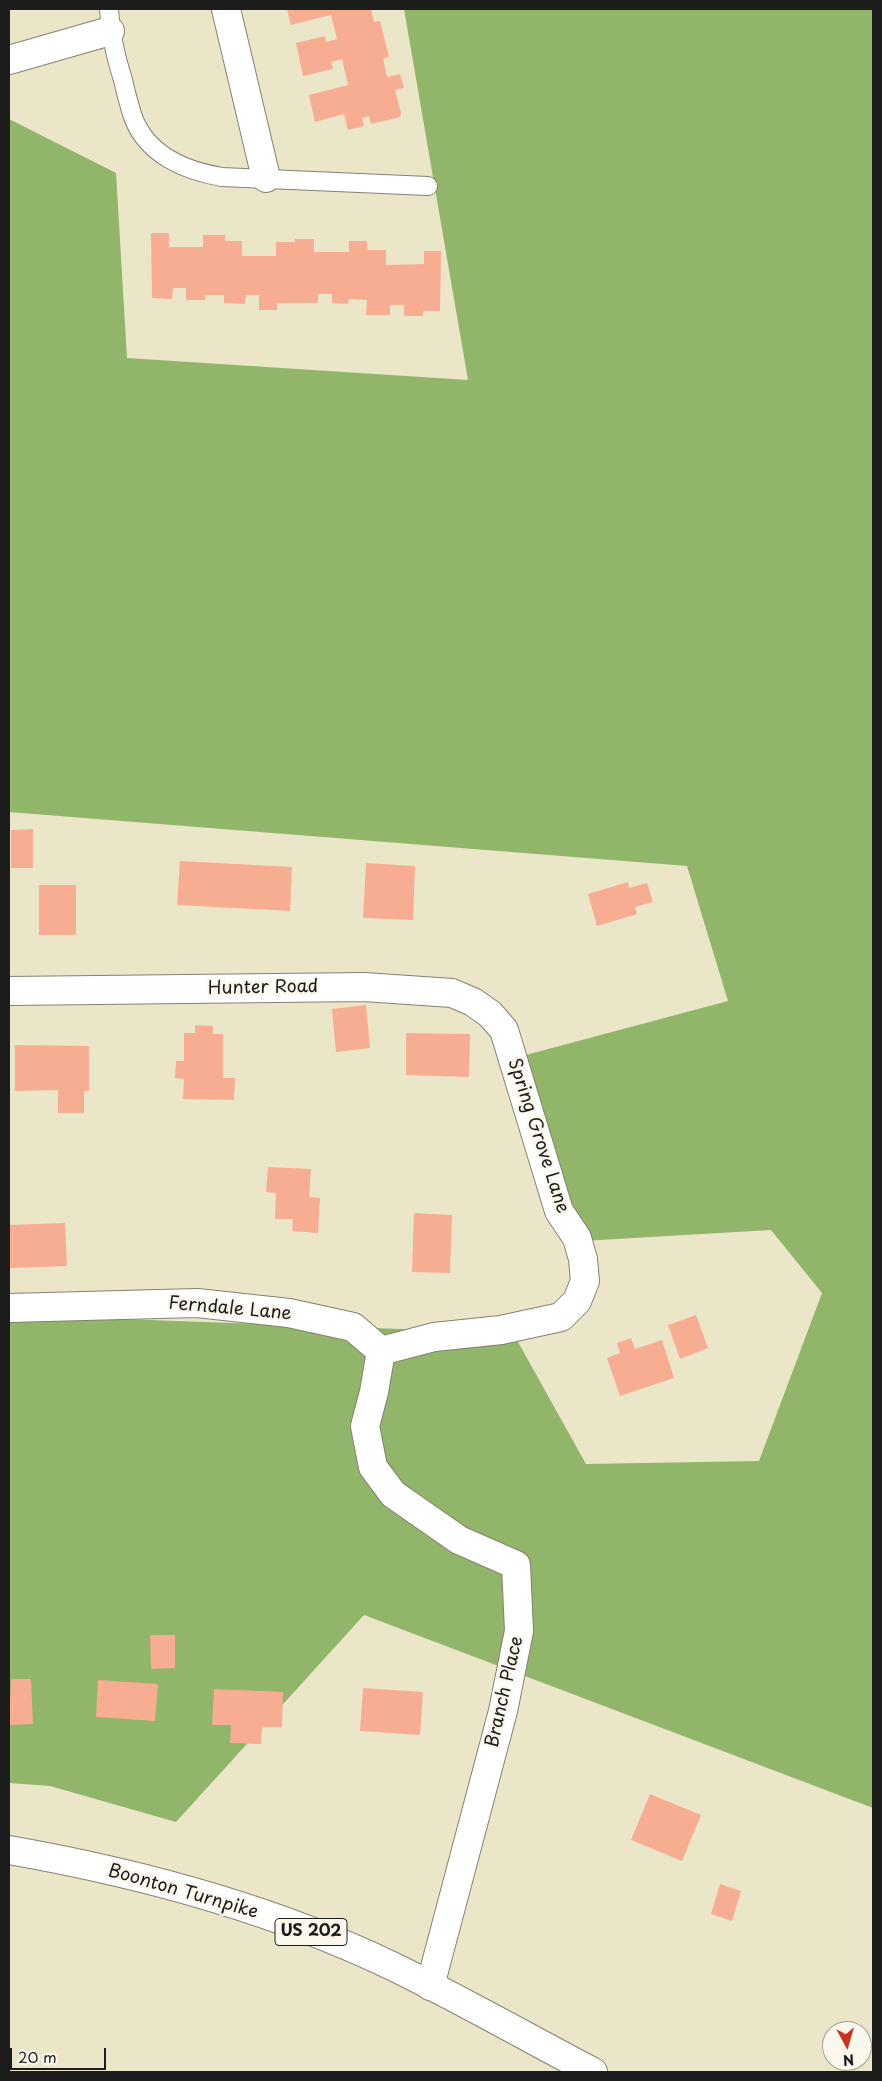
<!DOCTYPE html>
<html>
<head>
<meta charset="utf-8">
<style>
  body { margin:0 }
  #map { position:relative; width:882px; height:2081px; overflow:hidden; background:#ece6c9; font-family:"Playpen Sans",sans-serif }
  canvas { display:block }
  .frame { position:absolute; inset:0; border:10px solid #1c1c1c; pointer-events:none }
  .north { position:absolute; left:822px; top:2021px; width:50px; height:50px; box-sizing:border-box; background:#fbf7ec; border:1px solid #a29f99; border-radius:50%; rotate:174deg; font-size:14px; font-weight:700; line-height:20px; text-align:center; color:#1c1c1c }
  .north::after { content:''; display:block; margin:auto; width:18px; height:22px; background:#c8321e; clip-path:polygon(50% 0,100% 100%,50% 72%,0 100%) }
  .scale { position:absolute; left:10px; top:2048px; width:96px; height:22px; box-sizing:border-box; border:2px solid #1c1c1c; border-top:0; padding-left:6px; font-size:15px; line-height:18px; white-space:nowrap; color:#1c1c1c; -webkit-text-stroke:4px #fbf7ec; paint-order:stroke }
</style>
</head>
<body>
<div id="map">
<canvas width="882" height="2081"></canvas>
<div class="frame"></div>
<div class="north">N</div>
<div class="scale">20 m</div>
</div>
<script>
const c = document.querySelector('canvas').getContext('2d');
c.lineJoin = 'round';
function fillPath(path, color) { c.fillStyle = color; c.fill(path, 'evenodd'); }
function trace(path, color, width, dash) { c.strokeStyle = color; c.lineWidth = width; c.lineCap = dash ? 'butt' : 'round'; c.setLineDash(dash || []); c.stroke(path); }
function label(font, color, halo, rows, align = 'center') {
  c.font = font + ' "Playpen Sans",sans-serif'; c.lineWidth = 5; c.setLineDash([]); c.textBaseline = 'middle'; c.strokeStyle = halo; c.fillStyle = color; for (const [text, x, y, turn = 0] of rows) {
    c.save(); c.translate(x, y); c.rotate((+turn || 0) * Math.PI / 180); c.textAlign = isNaN(turn) ? turn : align; if (halo) c.strokeText(text, 0, 0); c.fillText(text, 0, 0); c.restore();
  }
}
fillPath(new Path2D(`
  M404,9H873V1808L364,1615L176,1822L50,1786L9,1783V1315L513,1333L586,1464L759,1461L822,1293L771,1230L582,1241L522,1056L728,1001L687,866L9,812V119L116,173L127,358L468,380Z`), '#91b569');
fillPath(new Path2D(`
  M287,9H371L374,22L380,21L389,57L383,58L387,77L400,74L404,88L395,90L401,113L400,117L371,124L369,116L362,118L364,126L348,130L344,114L315,122L309,95L348,85L342,59L331,62L333,69L303,76L296,43L325,36L326,42L337,39L331,15L291,25Z
  M151,233H169V247H203V235H225V241H242V256H276V242H295V239H314V252H349V241H367V250H386V265L424,264V251H441L440,311H423V316H404V305H390V315H366L367,300L349,299L348,304L332,303V294H318V303H277V310H259V295H246L245,304L224,303V295H205V300H186V288H173L172,299L152,298Z
  M33,829V868H11V830Z
  M180,861L292,867L290,911L177,905Z
  M366,863L415,866L413,920L363,918Z
  M628,882L629,888L647,883L653,902L635,907L637,914L597,926L588,894Z
  M39,885H76V935H39Z
  M366,1005L370,1048L336,1052L332,1009Z
  M195,1025L213,1026V1034H223V1078H235L234,1100L183,1099L184,1079L175,1078L176,1061H184V1033H195Z
  M406,1033L470,1034L469,1077L406,1075Z
  M15,1045L89,1046V1091H84V1113H58V1090L15,1091Z
  M268,1167L311,1169L309,1197L320,1198L318,1233L292,1231L293,1219H275L276,1193L266,1192Z
  M414,1213L452,1215L450,1273L412,1272Z
  M65,1223L67,1266L9,1268V1225Z
  M696,1315L708,1348L680,1359L668,1325Z
  M631,1338L635,1349L662,1340L674,1378L620,1396L607,1358L620,1353L617,1343Z
  M150,1635H175V1668L151,1669Z
  M11,1679H31L33,1724L9,1725Z
  M98,1680L158,1684L155,1721L96,1717Z
  M363,1688L423,1692L420,1735L360,1731Z
  M214,1689L283,1692L282,1727H262L261,1744L230,1743L231,1725H212Z
  M650,1794L701,1815L682,1861L631,1840Z
  M720,1884L741,1891L732,1921L711,1914Z`), '#f7ad92');
const lane = new Path2D(`
  M109,9C111,36 115,54 123,80C126,93 129,105 133,117C147,155 186,171 222,177L428,186`);
const street = new Path2D(`
  M226,9L266,178
  M9,60L110,31
  M9,991L364,987L452,993L473,1002L490,1014L504,1030L559,1211L577,1238L583,1259L585,1281L577,1301L561,1317L501,1330L434,1337L381,1351
  M9,1308L197,1303L289,1313L353,1327L381,1351
  M381,1351L374,1392L365,1426L373,1467L393,1494L459,1540L516,1565L519,1631L503,1711L430,1986`);
const primary = new Path2D(`
  M9,1850C140,1873 271,1908 392,1966C460,1999 526,2037 593,2072`);
trace(lane, '#848172', 20);
trace(street, '#848172', 30);
trace(primary, '#848172', 30);
trace(lane, '#fff', 18);
trace(street, '#fff', 28);
trace(primary, '#fff', 28);
for (const [x, y, w] of [
  [311,1932,72]
]) { const box = new Path2D(); box.roundRect(x - w / 2, y - 13.5, w, 27, 4); c.fillStyle = '#fbf7ec'; c.fill(box); trace(box, '#1c1c1c', 1); }
label('bold 16px', '#1c1c1c', null, [
  ["US 202",311,1932]
]);
label('18px', '#1c1c1c', '#fbf7ec', [
  ["Hunter Road",263,988,-1],
  ["Spring Grove Lane",538,1136,72],
  ["Ferndale Lane",230,1309,5],
  ["Branch Place",505,1692,-77],
  ["Boonton Turnpike",183,1892,16]
]);
</script>
</body>
</html>
